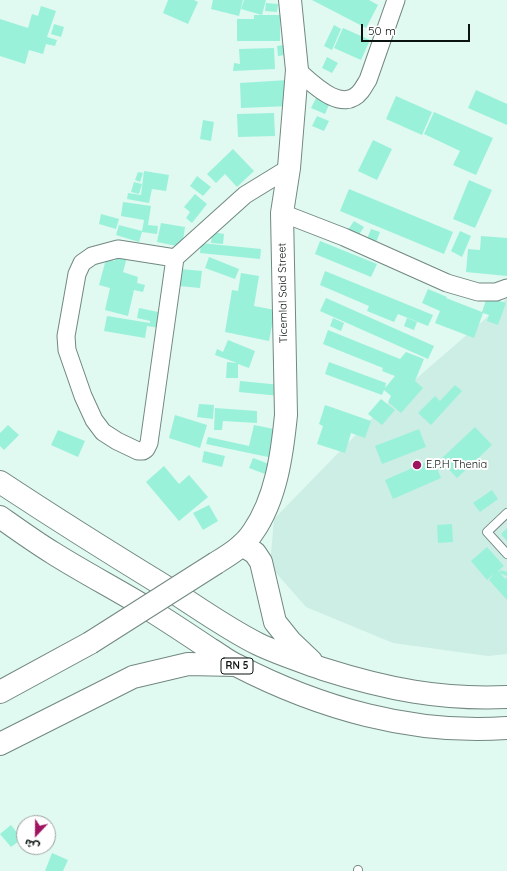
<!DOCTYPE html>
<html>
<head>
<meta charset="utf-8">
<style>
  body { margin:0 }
  #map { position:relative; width:507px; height:871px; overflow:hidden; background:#e0f9f1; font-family:Quicksand,"Noto Sans Arabic",sans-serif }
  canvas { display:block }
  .north { position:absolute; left:16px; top:815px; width:40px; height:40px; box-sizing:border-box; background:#fff; border:1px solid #9da1a0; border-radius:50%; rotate:202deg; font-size:11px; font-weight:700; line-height:16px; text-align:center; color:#0b1311 }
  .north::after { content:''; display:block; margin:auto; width:14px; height:18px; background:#9f1460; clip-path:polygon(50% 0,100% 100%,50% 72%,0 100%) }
  .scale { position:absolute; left:361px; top:24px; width:109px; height:18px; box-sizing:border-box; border:2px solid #0b1311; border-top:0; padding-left:5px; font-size:12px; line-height:14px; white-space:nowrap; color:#0b1311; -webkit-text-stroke:3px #fff; paint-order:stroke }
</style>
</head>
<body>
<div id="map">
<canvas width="507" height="871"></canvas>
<div class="north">ش</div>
<div class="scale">50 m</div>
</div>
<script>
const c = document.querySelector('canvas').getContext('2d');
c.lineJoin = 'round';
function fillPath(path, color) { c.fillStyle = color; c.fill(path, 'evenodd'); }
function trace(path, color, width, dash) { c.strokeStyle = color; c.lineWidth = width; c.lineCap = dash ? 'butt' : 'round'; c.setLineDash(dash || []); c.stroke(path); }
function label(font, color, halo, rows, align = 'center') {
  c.font = font + ' Quicksand,sans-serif'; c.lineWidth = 4; c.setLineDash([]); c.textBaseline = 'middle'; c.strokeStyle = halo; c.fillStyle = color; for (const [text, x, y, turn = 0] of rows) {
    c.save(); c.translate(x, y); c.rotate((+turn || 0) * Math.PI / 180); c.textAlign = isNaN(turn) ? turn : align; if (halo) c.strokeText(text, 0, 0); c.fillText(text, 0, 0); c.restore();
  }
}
fillPath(new Path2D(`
  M507,297V654L488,656L393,643L306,607L270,566L274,519L380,410L499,307Z`), '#cdeee4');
fillPath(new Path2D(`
  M168,0H194L198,2L188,24L163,13Z
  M213,0H243L239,16L211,9Z
  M244,0H266L262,15H280V41H237V19H254V15H262L241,9Z
  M312,0H369L378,5L366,28Z
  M266,3L278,4L277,12L265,11Z
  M41,6L56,11L47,37L57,40L55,46L46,44L43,54L29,50L25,64L0,56V19L28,28L32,14L38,16Z
  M54,24L64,27L61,37L51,34Z
  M334,25L341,29L332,50L324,46Z
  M343,28L370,40L361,60L334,48Z
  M284,45L285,55L278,56L277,46Z
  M274,48L275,69L233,71L234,63L240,64L239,49Z
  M327,57L338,63L332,73L322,68Z
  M288,80L290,106L241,108L240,83Z
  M476,90L507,104V125L468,108Z
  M318,94L331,100L325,114L311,108Z
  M396,96L432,112L422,135L386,119Z
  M434,112L493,138L476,175L453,165L460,151L424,134Z
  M274,113L275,136L238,137L237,114Z
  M317,116L329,121L324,131L312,126Z
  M203,120L214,122L211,141L200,139Z
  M373,140L392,149L377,180L358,171Z
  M233,149L254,171L237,187L225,174L216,183L207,174Z
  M144,171L169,175L166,191L152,189L149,203L127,199L128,193L141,195Z
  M138,172L143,173L140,182L135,180Z
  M197,176L211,187L203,196L190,186Z
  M469,180L492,190L475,228L453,219Z
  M134,182L142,184L139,194L131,192Z
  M349,189L453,232L444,254L340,211Z
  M195,194L207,204L192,223L186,218L190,212L184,207Z
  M123,202L151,206L148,225L158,226L157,234L142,232L139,242L116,235L119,225L142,231L144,220L121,216Z
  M101,214L119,219L116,229L99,224Z
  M354,221L364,227L356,239L346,233Z
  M161,223L185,227L182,247L157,242Z
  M371,229L380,232L374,248L365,244Z
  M460,231L471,236L462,257L451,251Z
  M212,232L224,234L223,244L211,243Z
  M481,236L507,238V276L466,272L468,249L480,250Z
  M320,241L377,264L371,277L315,254Z
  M201,243L261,249L260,259L200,253Z
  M117,251L128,254L123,272L138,277L137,283L145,285L143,292L134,290L128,316L105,310L110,288L99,285L106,259L115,261Z
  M209,257L239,269L235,279L205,268Z
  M181,269L202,271L200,288L179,286Z
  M325,271L433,315L428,326L398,314L394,322L367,311L369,306L320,285Z
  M241,273L259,276L254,306L275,310L269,341L225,332L232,290L238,291Z
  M428,289L447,297L446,298L482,312L487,297L506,303L498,325L487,321L489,315L483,313L474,338L435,323L440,311L422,303Z
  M326,298L434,346L428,359L320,311Z
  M139,308L163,313L160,328L147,326L145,338L104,331L107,316L150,323V321L137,318Z
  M333,318L344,323L341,331L330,326Z
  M407,318L417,322L414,330L404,326Z
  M328,330L400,359L406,352L424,359L415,381L423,388L401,413L388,402L391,396L384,390L382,395L325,374L329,362L386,383L385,388L395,376L382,371L383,368L323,344Z
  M228,340L255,351L249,368L238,364V378H226L227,362L237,363L215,355L217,349L223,352Z
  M240,381L281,385L280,396L239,392Z
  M455,385L462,391L431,425L418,413L435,396L440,401Z
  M381,399L395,410L382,425L368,414Z
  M199,404L214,405L213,419L197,417Z
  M325,405L371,421L365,438L351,433L345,453L317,444L323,426L319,424Z
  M215,408L257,411V423L223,421L222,430H214Z
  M175,415L207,425L200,448L169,438Z
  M8,425L19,435L4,450L0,446V433Z
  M254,425L279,430L273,458L206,444L208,437L249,446Z
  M475,427L492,445L457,478L440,460Z
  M419,429L426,447L382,464L375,446Z
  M58,430L85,441L78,457L51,445Z
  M204,451L225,456L222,467L202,462Z
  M253,458L269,464L265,474L249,468Z
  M433,459L441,478L393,499L385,480Z
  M164,466L179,484L189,475L208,497L179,521L146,482Z
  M492,490L498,499L480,512L473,503Z
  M209,505L218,521L203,530L193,513Z
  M452,524L453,542L438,543L437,525Z
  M507,528V541L501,534Z
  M487,547L504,566L498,571L505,579L507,577V600L489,580L494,574L487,580L471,561Z
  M500,570L507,572V576L499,573Z
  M11,825L22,839L11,847L0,834Z
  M52,853L68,860L63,871H45Z`), '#9af1d9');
const lane = new Path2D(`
  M507,513L487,532L507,554
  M358,870V871`);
const street = new Path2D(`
  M297,70C312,83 342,115 361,91C364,87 366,83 368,80L396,0
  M282,213L344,237L447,283L478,292H496L507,288
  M175,258L118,249L92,256L82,263L77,274L66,336L67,350L83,396L94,420L103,432L117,441L138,451H143L146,449L149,443L175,258L245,195L289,168`);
const secondary = new Path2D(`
  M216,563C229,555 244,546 253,532C276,499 282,455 286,415L282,213L289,168L297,70L290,0
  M0,692L90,643`);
const highway = new Path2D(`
  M0,482C53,517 107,551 161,584C193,604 224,627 258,644C279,654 301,661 323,669C386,689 441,700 507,697
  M0,517C17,529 35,542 53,553C83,572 116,589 147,608C168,621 189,635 210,649C219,654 227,661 236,665C319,708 413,735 507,728
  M242,545L255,553L261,562L275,622L291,642L311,661
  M0,744L133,677L188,664L235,665`);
trace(lane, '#728881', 10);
trace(street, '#728881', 19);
trace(secondary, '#728881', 24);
trace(highway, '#728881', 24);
trace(lane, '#fff', 8);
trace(street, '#fff', 17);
trace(secondary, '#fff', 22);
trace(highway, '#fff', 22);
const secondaryBridge = new Path2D(`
  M90,643L216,563`);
trace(secondaryBridge, '#728881', 24, []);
trace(secondaryBridge, '#fff', 22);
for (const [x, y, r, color] of [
  [417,465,5,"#9f1460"]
]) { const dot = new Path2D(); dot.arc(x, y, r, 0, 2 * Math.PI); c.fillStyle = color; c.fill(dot); trace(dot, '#fff', 1.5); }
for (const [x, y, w] of [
  [237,666,32]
]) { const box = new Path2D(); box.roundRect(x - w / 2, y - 8, w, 16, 3); c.fillStyle = '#fff'; c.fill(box); trace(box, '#0b1311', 1); }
label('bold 10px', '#0b1311', null, [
  ["RN 5",237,666]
]);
label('11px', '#0b1311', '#fff', [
  ["Ticemlal Said Street",283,293,-91]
]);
label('11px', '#0b1311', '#fff', [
  ["E.P.H Thenia",426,465]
], 'left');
</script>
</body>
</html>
